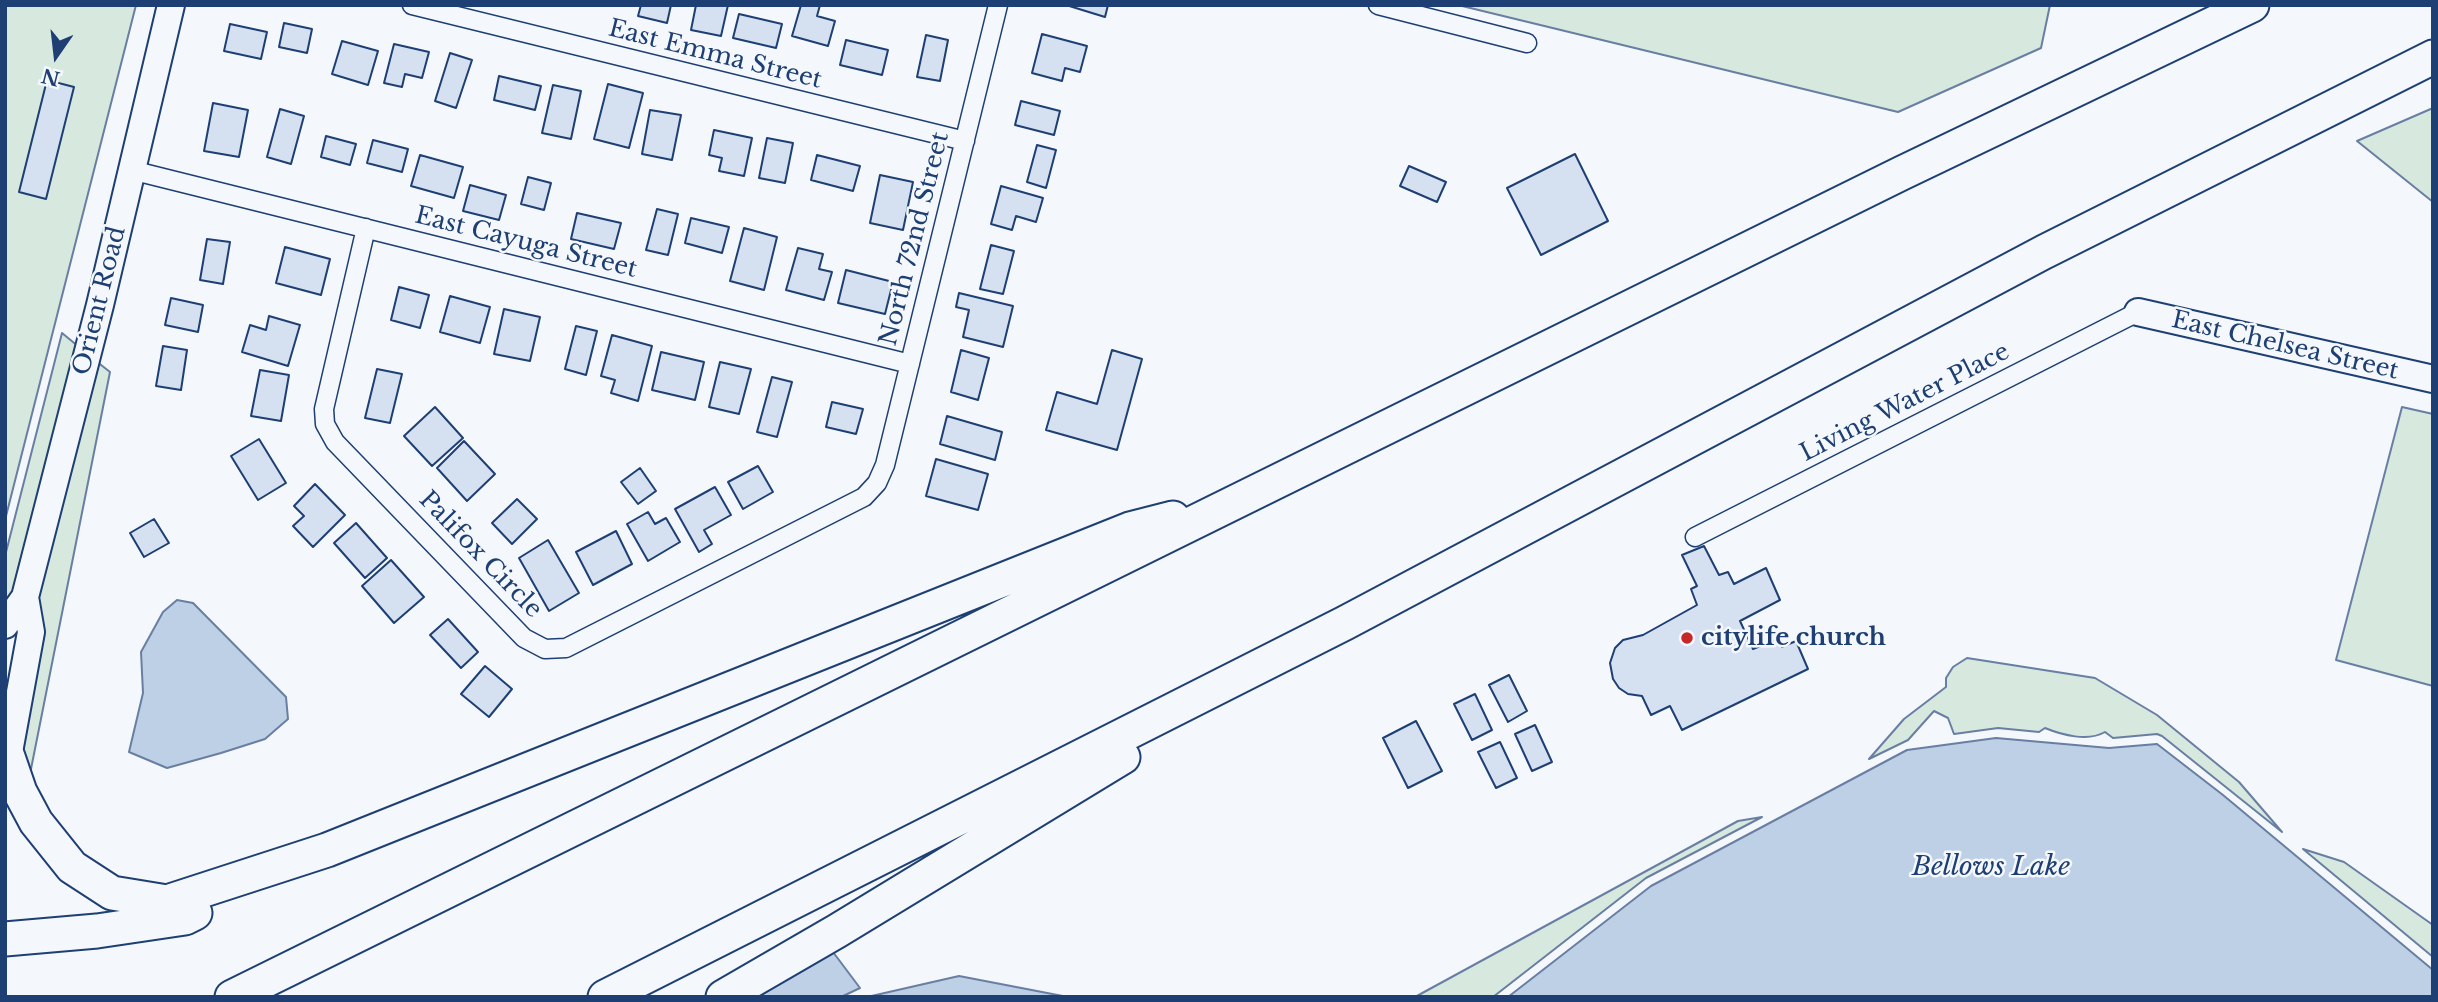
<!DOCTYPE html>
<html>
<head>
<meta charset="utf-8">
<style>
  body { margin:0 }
  #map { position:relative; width:2438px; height:1002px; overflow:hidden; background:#f4f7fb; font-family:"Libre Baskerville",serif }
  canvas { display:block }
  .frame { position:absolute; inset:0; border:7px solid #1d3f73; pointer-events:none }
  .north { position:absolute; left:21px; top:21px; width:70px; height:70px; -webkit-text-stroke:5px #f4f7fb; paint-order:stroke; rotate:194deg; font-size:19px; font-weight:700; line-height:28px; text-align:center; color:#1d3f73 }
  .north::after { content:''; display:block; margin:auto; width:24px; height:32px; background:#1d3f73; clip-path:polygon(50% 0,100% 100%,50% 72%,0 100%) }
</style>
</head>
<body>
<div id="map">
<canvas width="2438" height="1002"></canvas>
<div class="frame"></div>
<div class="north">N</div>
</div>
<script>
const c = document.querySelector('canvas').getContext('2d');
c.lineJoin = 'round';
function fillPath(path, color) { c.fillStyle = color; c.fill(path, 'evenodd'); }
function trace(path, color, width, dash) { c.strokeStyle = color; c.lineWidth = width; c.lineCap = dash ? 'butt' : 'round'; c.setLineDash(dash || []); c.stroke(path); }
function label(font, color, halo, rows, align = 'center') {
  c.font = font + ' "Libre Baskerville",serif'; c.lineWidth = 5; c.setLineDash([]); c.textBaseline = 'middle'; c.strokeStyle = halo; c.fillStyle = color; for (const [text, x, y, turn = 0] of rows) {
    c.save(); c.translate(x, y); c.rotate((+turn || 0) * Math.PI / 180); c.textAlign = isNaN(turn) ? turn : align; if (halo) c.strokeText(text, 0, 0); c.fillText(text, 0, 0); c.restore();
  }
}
const green = new Path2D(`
  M5,5H136L5,520Z
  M1458,5H2050L2041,48L1898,112Z
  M2433,108V202L2357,141Z
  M62,333L79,347L17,587L13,588L14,594L5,608V556Z
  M96,361L110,372L28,784L19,756L36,599L39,594L37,592Z
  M2402,407L2433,414V686L2336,660Z
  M1967,658L2095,678L2157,715L2239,782L2282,832L2162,736L2157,734L2113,738L2105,732C2088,742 2062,735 2045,728L2039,732L1998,728L1954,734L1948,718L1934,711L1908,740L1869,759L1904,719L1946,687V678L1953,667Z
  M1762,817L1646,878L1493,997H1415L1738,821Z
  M2303,849L2344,862L2433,925V957Z`);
fillPath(green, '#d7e8df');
trace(green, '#687fa3', 2);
const water = new Path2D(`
  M177,600L193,603L286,697L288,719L265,739L221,753L167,768L129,752L143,693L141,652L163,612Z
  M1996,738L2109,748L2157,744L2223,795L2433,970V997H1508L1651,886L1907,750Z
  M830,948L860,988L841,997H745Z
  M959,976L1068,997H867Z`);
fillPath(water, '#bed0e5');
trace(water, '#687fa3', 2);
const building = new Path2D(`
  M641,5H671L667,23L638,16Z
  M696,5H728L721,36L691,30Z
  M801,5H820L817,16L835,21L828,46L792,36Z
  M1066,5H1108L1105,17Z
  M739,14L782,24L776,48L733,38Z
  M284,23L312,29L307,53L279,47Z
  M230,24L267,32L261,59L224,51Z
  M1042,34L1087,46L1080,72L1065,68L1062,81L1032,73Z
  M926,35L948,40L940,81L917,77Z
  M846,40L888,50L882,75L840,65Z
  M342,41L378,51L368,85L332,74Z
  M394,44L429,52L422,78L405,74L402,87L384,83Z
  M450,53L472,60L456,108L435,101Z
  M499,76L541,86L535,110L494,100Z
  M47,80L74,87L46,199L19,192Z
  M608,84L643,93L629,148L594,139Z
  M553,85L581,91L571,139L542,133Z
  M1021,101L1060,111L1054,135L1015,125Z
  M213,103L248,110L239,157L204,151Z
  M280,109L304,116L291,164L267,157Z
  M650,110L681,115L672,160L642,154Z
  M714,130L752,138L744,176L719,171L722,158L709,155Z
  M326,136L356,144L350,165L321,157Z
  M767,138L793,143L785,183L759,178Z
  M373,140L408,149L402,172L367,163Z
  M1037,145L1056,150L1046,188L1027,182Z
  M1575,154L1608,221L1541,255L1507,188Z
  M420,155L463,167L454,198L411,186Z
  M817,155L860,166L853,191L811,180Z
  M1409,166L1446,182L1437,202L1400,186Z
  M880,175L913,182L903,230L870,223Z
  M528,177L551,183L544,210L521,204Z
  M470,185L506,195L499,220L463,211Z
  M1001,186L1043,198L1036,222L1016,216L1012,230L991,224Z
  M657,209L678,214L668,255L646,250Z
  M577,213L621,223L614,249L571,239Z
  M691,218L729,227L722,253L685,243Z
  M744,228L777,237L764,290L730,281Z
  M207,239L230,242L223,284L200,280Z
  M991,245L1014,251L1003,294L980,289Z
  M285,247L330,259L321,295L276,283Z
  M798,248L823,254L819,269L832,272L824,300L786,290Z
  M846,270L893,282L885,314L838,303Z
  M399,287L429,295L420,328L391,320Z
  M959,293L1013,306L1003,347L963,337L969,310L956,307Z
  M450,296L490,307L480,343L440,332Z
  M171,298L203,305L198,332L165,325Z
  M504,309L540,317L530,361L494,354Z
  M269,316L300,325L288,366L242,352L250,325L266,330Z
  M576,326L597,331L586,375L565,369Z
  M612,335L652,346L638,401L611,393L615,380L601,376Z
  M163,346L187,350L181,390L156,386Z
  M961,350L989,358L978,400L951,392Z
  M1112,350L1142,359L1117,450L1046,430L1057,392L1097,404Z
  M661,352L704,362L695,400L652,390Z
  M720,362L751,369L739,414L709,407Z
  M377,369L402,374L390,423L365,418Z
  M260,370L289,375L281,421L251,416Z
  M772,377L792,382L777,437L757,432Z
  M832,402L863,409L856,434L826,427Z
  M435,407L463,438L432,466L404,436Z
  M947,416L1002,432L995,460L940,444Z
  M259,439L286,483L258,500L231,456Z
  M464,441L495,474L467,501L437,468Z
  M936,459L988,474L978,510L926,496Z
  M758,466L773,492L743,509L728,482Z
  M640,468L656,491L638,504L621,482Z
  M315,484L345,515L313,547L293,526L304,516L294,506Z
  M715,487L731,515L704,530L712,544L699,552L675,509Z
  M517,499L537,519L512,544L492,523Z
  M648,512L655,524L666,518L680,542L648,561L627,524Z
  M154,519L169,543L144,557L130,533Z
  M356,523L387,558L365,578L334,543Z
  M616,531L632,564L593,585L576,552Z
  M548,540L579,593L549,611L519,558Z
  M1704,546L1719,575L1728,572L1734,584L1766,568L1780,600L1740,621L1753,649L1778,639L1782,647L1796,641L1808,669L1682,730L1670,706L1651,715L1642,696L1628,694L1619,688L1613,679L1610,663L1615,648L1623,640L1643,635L1697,605L1691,589L1697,586L1682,555Z
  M391,560L424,597L394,623L362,586Z
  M448,619L478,652L461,668L430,635Z
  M485,666L512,689L489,717L461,694Z
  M1509,675L1527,711L1508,722L1489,685Z
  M1475,694L1492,730L1472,740L1454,704Z
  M1416,721L1442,771L1408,788L1383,738Z
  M1535,725L1552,762L1532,771L1515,734Z
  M1500,742L1517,778L1496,788L1478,752Z`);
fillPath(building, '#d5e0f0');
trace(building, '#1d3f73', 2);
const street = new Path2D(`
  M412,5L965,141
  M1378,5L1527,43
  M131,170L910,364
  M366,228L324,409L325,424L335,442L524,638L545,649L566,648L864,497L877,483L885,465L998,5
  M1695,537L2138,312`);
const secondary = new Path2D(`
  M2138,312L2433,379
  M5,625L25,597L100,305L171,5
  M5,774L31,632L25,597`);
const highway = new Path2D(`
  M8,757L20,792L36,822L72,867L112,893L167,902L327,850L1130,529L1173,518
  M5,939L97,931L185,918L195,913
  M232,997L1902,173L2252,5
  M605,997L1345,623L2044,252L2433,57
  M723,997L837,931L1123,757`);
trace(street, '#1d3f73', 21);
trace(secondary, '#1d3f73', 30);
trace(highway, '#1d3f73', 37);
trace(street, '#f4f7fb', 18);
trace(secondary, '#f4f7fb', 26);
trace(highway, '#f4f7fb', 33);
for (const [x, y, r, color] of [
  [1687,638,7,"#c62828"]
]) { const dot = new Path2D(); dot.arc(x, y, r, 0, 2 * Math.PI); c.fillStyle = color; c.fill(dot); trace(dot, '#f4f7fb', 2.5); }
label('24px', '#1d3f73', '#f4f7fb', [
  ["East Emma Street",715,55,14],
  ["North 72nd Street",915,239,-76],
  ["East Cayuga Street",526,243,14],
  ["Orient Road",100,301,-76],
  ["East Chelsea Street",2285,346,13],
  ["Living Water Place",1905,403,-27],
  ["Palifox Circle",480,555,46]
]);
label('bold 24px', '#1d3f73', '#f4f7fb', [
  ["citylife church",1701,638]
], 'left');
label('italic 26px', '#1d3f73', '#f4f7fb', [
  ["Bellows Lake",1991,868]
]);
</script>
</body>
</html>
